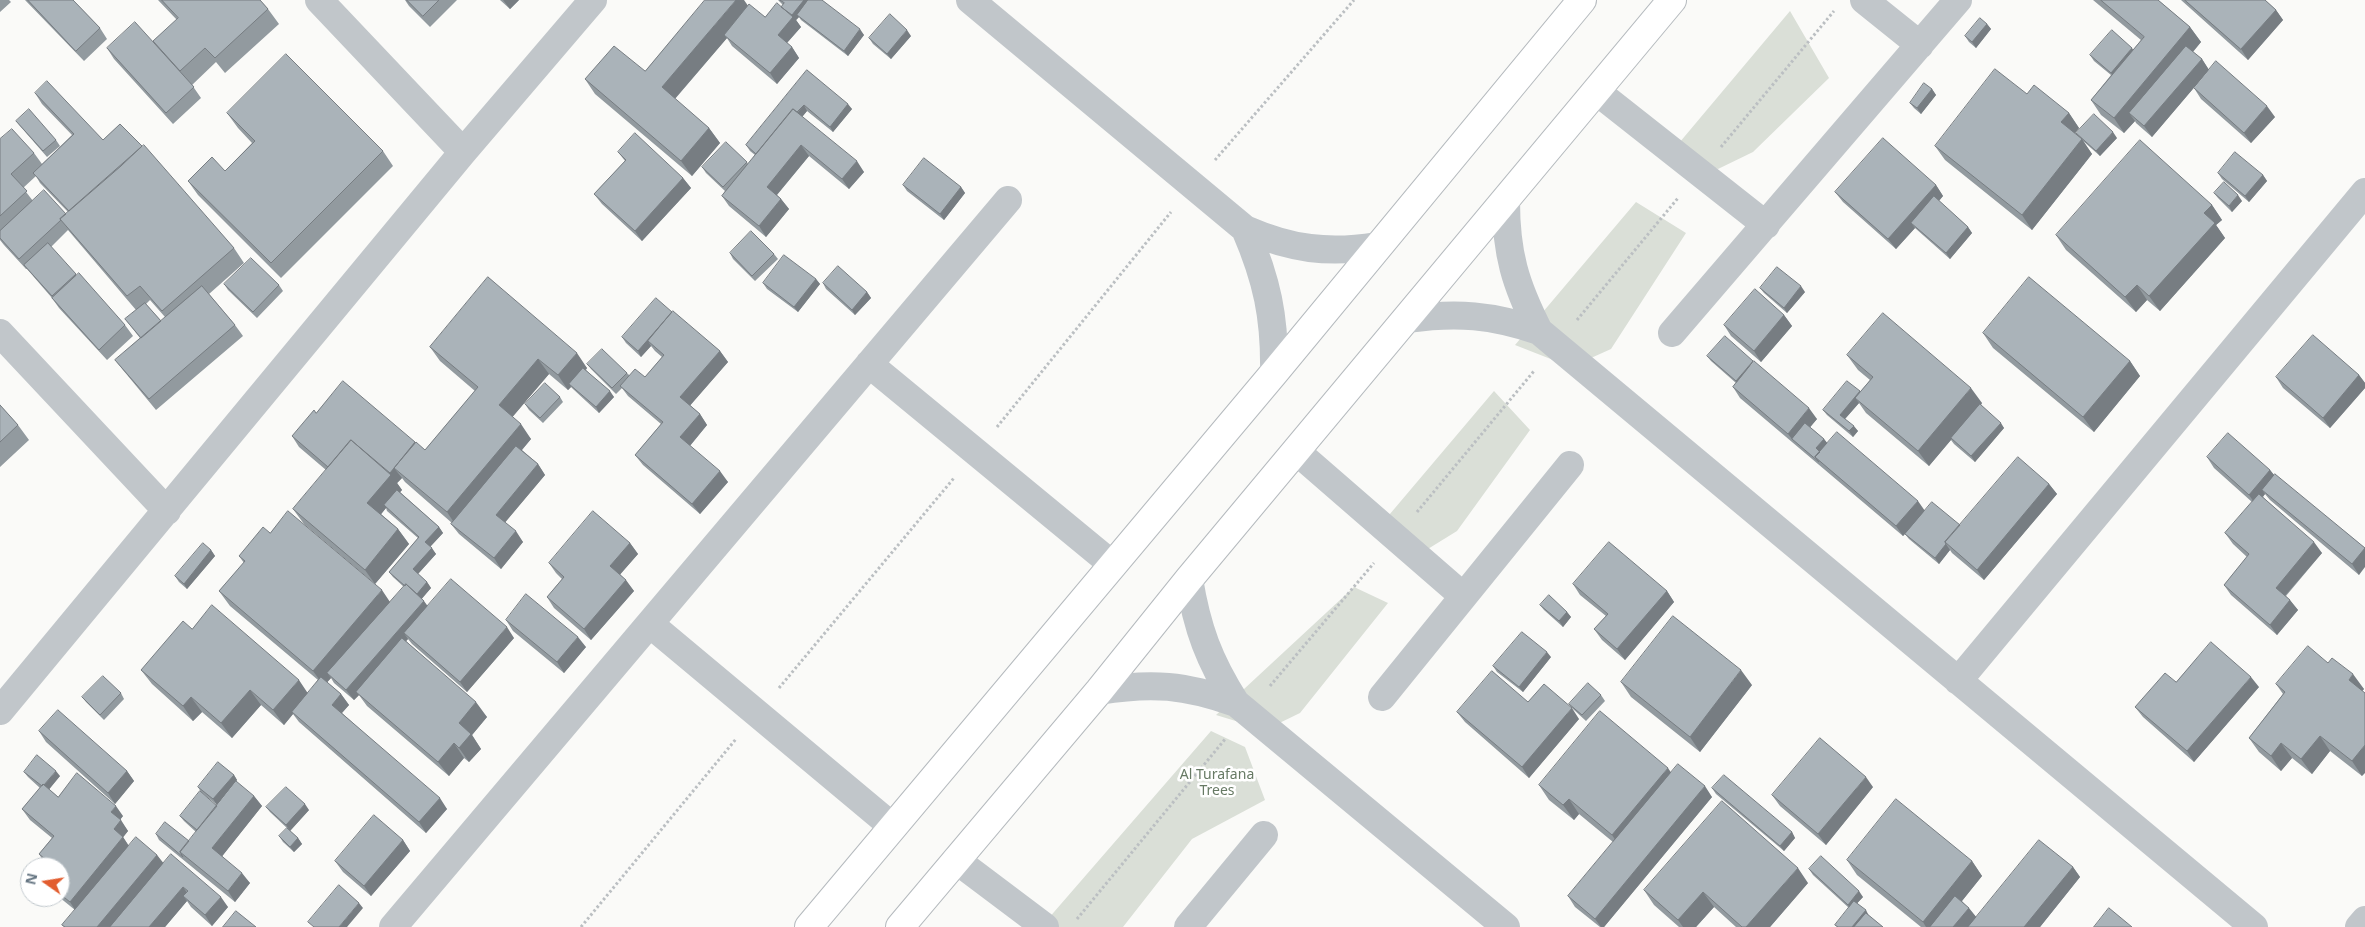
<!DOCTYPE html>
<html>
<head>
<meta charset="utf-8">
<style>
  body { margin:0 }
  #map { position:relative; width:2365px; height:927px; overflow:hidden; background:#fafaf8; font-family:"Noto Sans",sans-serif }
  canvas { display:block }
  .north { position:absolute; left:20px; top:857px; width:50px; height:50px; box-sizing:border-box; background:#fff; border:1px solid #c1c8cd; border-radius:50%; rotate:283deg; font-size:14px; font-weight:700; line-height:20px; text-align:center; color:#657582 }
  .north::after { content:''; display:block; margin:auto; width:18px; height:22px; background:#e25d2f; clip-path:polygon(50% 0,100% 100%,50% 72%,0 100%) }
</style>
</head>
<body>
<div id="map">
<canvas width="2365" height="927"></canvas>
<div class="north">N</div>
</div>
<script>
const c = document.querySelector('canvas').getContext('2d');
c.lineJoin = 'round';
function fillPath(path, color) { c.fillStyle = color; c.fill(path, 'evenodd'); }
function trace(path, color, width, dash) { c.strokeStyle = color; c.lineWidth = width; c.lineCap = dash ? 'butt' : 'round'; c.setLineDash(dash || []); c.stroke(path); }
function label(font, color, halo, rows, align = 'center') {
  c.font = font + ' "Noto Sans",sans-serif'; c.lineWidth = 5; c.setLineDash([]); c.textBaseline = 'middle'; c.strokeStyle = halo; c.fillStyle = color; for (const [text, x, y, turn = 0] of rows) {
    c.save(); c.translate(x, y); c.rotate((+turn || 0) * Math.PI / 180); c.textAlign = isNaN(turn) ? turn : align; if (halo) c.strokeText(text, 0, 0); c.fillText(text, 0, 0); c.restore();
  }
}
fillPath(new Path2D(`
  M1790,11L1829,78L1753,152L1718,169L1669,155Z
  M1636,202L1686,233L1611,349L1571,367L1515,345Z
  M1494,391L1530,430L1457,531L1423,552L1373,534Z
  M1354,587L1388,603L1300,713L1265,730L1216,715Z
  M1211,731L1245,747L1265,800L1192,839L1123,927H1041Z`), '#dadfd7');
const major = new Path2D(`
  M809,927L1274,373L1582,0
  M900,927L1099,691L1189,579L1672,0`);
trace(major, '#b5babe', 30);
trace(new Path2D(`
  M1721,147L1834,11
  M1215,160L1354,0
  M1577,320L1678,198
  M997,427L1171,212
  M1417,512L1534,371
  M1270,686L1374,563
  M779,688L954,478
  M1077,919L1226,738
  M581,927L736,739`), '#bbbfc2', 3, [2.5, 2.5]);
trace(new Path2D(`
  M319,0L463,152
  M970,0L1245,229C1291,249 1328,254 1377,246
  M1864,0L1920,45
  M1596,91L1766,225
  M1506,201C1506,253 1515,284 1539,331
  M1245,229C1267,280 1275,317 1274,373
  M1408,319C1457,312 1492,315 1539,331L2254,927
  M0,333L167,511
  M1672,333L1958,0
  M869,364L1113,565
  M1296,451L1463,596
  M1189,579C1197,628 1209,661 1236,703L1506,927
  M650,624L893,827
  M1958,681L2365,192
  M1099,691C1152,682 1185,685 1236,703
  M1382,697L1570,465
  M0,711L463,152L593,0
  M956,860L1045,927
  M393,927L1008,200
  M1188,927L1264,835
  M2359,927L2365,920`), '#c1c6ca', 28);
trace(major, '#fff', 28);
fillPath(new Path2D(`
  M0,0H9L11,2L0,12Z
  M25,0H73L100,28L107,39L84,61Z
  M158,0H260L268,9L279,24L225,73L216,62L192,85L201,98L173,124L114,59L107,48L157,47L153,41L177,20Z
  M405,0H457L430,27L409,6Z
  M500,0H519L510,9Z
  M778,0H822L864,35L848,56L801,20L799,17L796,20L801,27L787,43L792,47L799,58L777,84L732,46L727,38L675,99L709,128L720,143L692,176L595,94L585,79L645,71L748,6L765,17L781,7L783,5Z
  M2093,0H2158L2190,27L2201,42L2193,52L2202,59L2209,70L2152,137L2136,123L2135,121L2124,133L2101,115L2091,100L2111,75L2094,61L2090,55L2133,50L2141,40Z
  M2181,0H2265L2276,10L2283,20L2248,60Z
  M1987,24L1991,29L1976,48L1969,42L1965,36Z
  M911,36L891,59L873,44L869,38Z
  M807,70L852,109L833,132L807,111L802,117L864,172L849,189L809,156L777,195L781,199L789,209L766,237L729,206L722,196L725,191L706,173L702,167L747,162L748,164L755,155L750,151L746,145Z
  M2194,88L2275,117L2251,143L2201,99Z
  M1932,89L1936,95L1921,114L1914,108L1910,103Z
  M35,93L103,140L120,124L234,248L244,263L209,294L235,325L243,336L156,410L123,370L115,360L140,338L125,319L136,310L68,230L51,247L76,275L125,325L133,336L107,360L59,308L52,298L27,269H26L4,245L0,240V139L34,153L42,164L72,135L42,104ZM36,176L40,183L68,212L66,214L33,201L23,188ZM150,300L165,317L161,321L146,304Z
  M227,113L383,151L393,166L281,278L198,195L188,181L225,171L252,143L238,128Z
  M2069,113L2079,128L2075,133L2080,137L2076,133L2117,138L2100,156L2083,141L2092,154L2032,230L1945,160L1935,146Z
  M16,121L56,140L60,146L47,157L20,126Z
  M618,152L683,178L691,188L642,241L602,204L594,194L625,161Z
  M2218,173L2263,175L2267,181L2249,202L2222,179Z
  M903,185L961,187L965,193L944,220L907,191Z
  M1936,185L1943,196L1939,201L1968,227L1972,233L1950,259L1915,228L1896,249L1843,202L1835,192Z
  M2214,193L2242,201L2232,212L2218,198Z
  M2212,205L2222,220L2216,225L2225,238L2160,311L2147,300L2136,312L2066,250L2056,235Z
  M730,253L774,254L778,259L755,281L733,259Z
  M488,277L587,368L586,370L614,397L599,413L573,389L571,387L568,390L549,374L512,417L531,439L522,450L538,464L545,475L505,522L523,542L501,569L459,534L451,524L452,523L405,482L402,478L397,483L402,490L400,492L439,527L443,533L430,547L436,554L418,574L427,582L431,588L421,599L427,606L514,638L467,692L412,644L408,639L406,641L487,717L472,735L481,749L469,762L464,758L449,776L367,706L359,695L354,700L334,683L331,678L327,682L341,694L349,705L342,713L447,809L426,833L299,722L293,714L284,725L261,705L232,738L202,712L193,721L152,684L141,670L192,629L308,693L318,680L230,606L219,591L244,563L239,556L270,533L390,602L404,587L393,577L389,572L418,538L387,511L386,508L381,514L398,529L409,544L375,584L304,524L293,509L326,470L299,447L292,436L316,413L415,443L425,450L475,391L440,361L430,347Z
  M816,279L820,284L798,312L767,289L763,283Z
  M823,283L867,292L871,298L855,315L826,289Z
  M224,284L279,285L283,291L257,318L228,290Z
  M1760,288L1805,292L1787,313L1764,293Z
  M672,312L720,351L728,362L690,405L700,414L707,425L690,446L728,482L700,514L643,465L635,455L661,424L628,396L622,388L616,394L591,369L587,364L627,373L629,375L645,377L662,357L655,351L651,346L641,357L626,343L622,337Z
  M1784,315L1792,326L1761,362L1731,336L1724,325Z
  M1983,333L2130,361L2140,376L2094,432L1993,348Z
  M1847,355L1982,403L1981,405L2004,428L1975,462L1954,444L1951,440L1929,466L1866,413L1859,403L1845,419L1858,431L1853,437L1827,415L1823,410L1860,391V392L1870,380L1858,370Z
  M1707,356L1817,419L1810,427L1824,439L1827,443L1925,511L1960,525L2049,484L2057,494L1984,580L1952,553L1950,550L1939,564L1909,539L1905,534L1906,533L1903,536L1740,398L1733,387L1736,383L1711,361Z
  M2359,375L2365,383V388L2330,428L2283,388L2276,377Z
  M560,397L563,402L543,423L529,410L525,404Z
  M0,405L18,425L29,440L0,467Z
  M2207,457L2270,470L2274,475L2365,548L2359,575L2270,500L2265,494L2263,497L2322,553L2286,596L2298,610L2277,635L2231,595L2224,585L2247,557L2233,544L2225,533L2252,502L2214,468Z
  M630,543L638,554L620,574L634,591L591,640L554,608L547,597L562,579L556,573L549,563Z
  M211,550L215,556L187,589L179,582L175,576Z
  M1573,584L1667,591L1674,602L1625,660L1602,640L1594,629L1606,616L1580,595Z
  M1540,605L1567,612L1571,617L1563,627L1544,610Z
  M506,620L586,647L564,673L513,631Z
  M1551,657L1523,692L1497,672L1493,666Z
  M2328,663L2364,689L2362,691V776L2330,751L2312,774L2292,758L2281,771L2259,752L2249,738L2283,694L2276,684Z
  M1621,682L1752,685L1700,752L1631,697Z
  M2176,682L2259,687L2194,762L2143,717L2135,707Z
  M121,693L124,699L104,720L86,702L82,697Z
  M1601,695L1605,701L1586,721L1573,709L1569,704Z
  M1528,702L1579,719L1529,778L1465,722L1457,712Z
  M39,731L127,771L134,781L115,804L46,742Z
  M24,772L60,776L49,789L58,797L123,816L120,820L128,831L123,837L129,846L157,855L163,864L228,907L212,926L191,907L187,901L165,927H64L62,925L75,910L59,897H60V878L61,877L60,876V867H49L46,865L39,854L52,838L30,820L22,809L40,788L28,777Z
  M1671,772L1712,797L1604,927H1600L1575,907L1568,896L1613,842L1579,814L1574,820L1549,800L1539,785Z
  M234,775L237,780L217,805L201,792L198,787Z
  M1873,787L1826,845L1780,806L1772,795Z
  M1712,788L1792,832L1795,838L1784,851L1716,794Z
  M254,796L262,806L222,856L250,883L235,902L159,840L156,834L189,841L196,832L184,821L180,816Z
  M266,807L309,810L290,831L298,838L302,844L294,852L283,842L279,836L288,829L270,812Z
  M403,840L410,851L371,896L343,872L335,861Z
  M1847,860L1972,861L1982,876L1962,901L1976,917L2073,867L2080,877L2040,927H1921L1857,875Z
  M1809,869L1863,897L1857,903L1869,916L1883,927H1837L1835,925L1849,908L1813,875Z
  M1808,883L1770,927H1736L1714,907L1696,927H1679L1654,905L1644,890Z`), '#929a9f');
fillPath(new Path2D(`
  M503,0H519L510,9Z
  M736,0H744L751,10L724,35L727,38L672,102L662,87Z
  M804,0H813L797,15L799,17L796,20L801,27L785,45L778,35L791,16Z
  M2276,10L2283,20L2248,60L2241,49Z
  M1987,24L1991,29L1976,48L1972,42Z
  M2190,27L2201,42L2136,119L2129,113L2135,121L2124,133L2114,118Z
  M860,29L864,35L848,56L844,51Z
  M907,30L911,36L891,59L887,54Z
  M792,47L799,58L777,84L770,73Z
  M2132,48L2136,54L2114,78L2111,73Z
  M2202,59L2209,70L2152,137L2144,126Z
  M1932,89L1936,95L1921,114L1917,108Z
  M848,104L852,109L833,132L830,127Z
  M804,105L807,111L764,163L760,158Z
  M2267,106L2275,117L2251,143L2244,133Z
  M2069,113L2079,128L2072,137L2061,122Z
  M709,128L720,143L692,176L681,161Z
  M2113,132L2117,138L2100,156L2096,151Z
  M2082,139L2092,154L2032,230L2022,215Z
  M801,145L809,156L775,197L767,187Z
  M857,161L864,172L849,189L842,179Z
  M2263,175L2267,181L2249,202L2245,196Z
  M683,178L691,188L642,241L635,231Z
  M1936,185L1943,196L1916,227L1911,223L1915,228L1896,249L1888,239Z
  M961,187L965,193L944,220L940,214Z
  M2238,195L2242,201L2232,212L2229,206Z
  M781,199L789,209L766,237L759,226Z
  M2212,205L2222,220L2216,225L2225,238L2160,311L2149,296L2204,213Z
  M1968,227L1972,233L1950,259L1946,253Z
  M816,279L820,284L798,312L794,307Z
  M2137,285L2147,300L2136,312L2125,297Z
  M1801,286L1805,292L1787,313L1784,308Z
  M867,292L871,298L855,315L852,310Z
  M672,312L648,341L651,346L641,357L638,351Z
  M1784,315L1792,326L1761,362L1754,351Z
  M720,351L728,362L688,408L680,397Z
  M577,353L587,368L572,386L569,384L571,387L568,390L558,375Z
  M538,359L549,374L510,420L499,405Z
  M1753,361L1739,387L1736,381Z
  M2130,361L2140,376L2094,432L2083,417Z
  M2359,375L2365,383V388L2330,428L2323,418Z
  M1971,388L1982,403L1929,466L1918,451Z
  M610,391L614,397L599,413L596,407Z
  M1860,391L1864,397L1855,398L1859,403L1844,420L1840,415Z
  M1809,408L1817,419L1797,443L1792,439L1788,434Z
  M700,414L707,425L688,448L680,437Z
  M2001,423L2004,428L1975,462L1971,456Z
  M521,424L531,439L457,527L447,512Z
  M1854,426L1858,431L1853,437L1849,431Z
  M1824,439L1828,444L1820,454L1816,448Z
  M415,442L422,453L394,468L402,478L397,483L402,490L386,508L384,505L386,508L378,518L367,503L389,474Z
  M538,464L545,475L503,525L496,515Z
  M2270,470L2278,480L2262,490L2265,494L2256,505L2249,495Z
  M720,471L728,482L700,514L692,504Z
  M2049,484L2057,494L1984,580L1977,570Z
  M1918,501L1925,511L1903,536L1896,526Z
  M439,527L443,533L429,548L425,542Z
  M398,529L409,544L375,584L365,570Z
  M516,531L523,542L501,569L494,558Z
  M2314,542L2322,553L2283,598L2276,588Z
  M630,543L638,554L618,577L610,566Z
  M1946,544L1950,550L1939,564L1935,558Z
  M432,548L436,554L417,575L413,569Z
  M2365,548V567L2359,575L2352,564Z
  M211,550L215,556L187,589L184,584Z
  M626,580L634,591L591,640L584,629Z
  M427,582L431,588L420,601L416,595Z
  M382,590L392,605L327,673L331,678L324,686L313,671Z
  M1667,591L1674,602L1625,660L1617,649Z
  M2290,600L2298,610L2277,635L2270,625Z
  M424,601L432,612L404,633L408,639L359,694L356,692L359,695L354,700L346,690Z
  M1567,612L1571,617L1563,627L1559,621Z
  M507,627L514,638L467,692L460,682Z
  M578,637L586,647L564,673L557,662Z
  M1547,652L1551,657L1523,692L1519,687Z
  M1741,670L1752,685L1700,752L1690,737Z
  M2353,674L2364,689L2359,695L2349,680Z
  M2251,677L2259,687L2194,762L2187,751Z
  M299,680L309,695L292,712L293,714L284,725L273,710Z
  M250,690L261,705L232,738L221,723Z
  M341,694L349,705L340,715L332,705Z
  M191,697L202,712L193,721L183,706Z
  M476,702L487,717L472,735L481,749L469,762L459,748V723Z
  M1572,708L1579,719L1529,778L1522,767Z
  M2320,736L2330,751L2312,774L2301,759Z
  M454,743L464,758L449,776L438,762Z
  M2281,743L2292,758L2281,771L2271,756Z
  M2365,745V773L2362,776L2352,761Z
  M1668,768L1678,783L1622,850L1612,835Z
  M56,771L60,776L47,792L43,787Z
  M127,771L134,781L115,804L108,793Z
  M234,775L237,780L217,805L213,799Z
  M1866,777L1873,787L1826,845L1818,834Z
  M1705,786L1712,797L1604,927H1601L1595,919Z
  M254,796L262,806L220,859L212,848Z
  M440,798L447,809L426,833L419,822Z
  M1569,799L1579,814L1574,820L1563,805Z
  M305,804L309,810L290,831L286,825Z
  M116,806L123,816L118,822L111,812Z
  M121,820L128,831L121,840L114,829Z
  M1792,832L1795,838L1784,851L1780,846Z
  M123,837L130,848L77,913L70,902Z
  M298,838L302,844L294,852L290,847Z
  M403,840L410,851L371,896L364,886Z
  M157,855L165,865L113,927H97Z
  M1972,861L1982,876L1941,927H1926L1923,922Z
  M2073,867L2080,877L2040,927H2024Z
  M1798,868L1808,883L1770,927H1746Z
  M242,873L250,883L235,902L228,891Z
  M183,887L190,897L183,896L187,901L165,927H149Z
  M1859,891L1863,897L1851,910L1848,905Z
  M1703,892L1714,907L1696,927H1683L1678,920Z
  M221,897L228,907L212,926L205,915Z
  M359,903L363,908L347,927H339Z
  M1969,908L1977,918L1969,927H1953Z
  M1866,910L1869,916L1860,927H1852Z`), '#777d82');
const building = new Path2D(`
  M28,0H73L100,28L76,51Z
  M162,0H260L268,9L215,58L205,48L180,71L153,41L178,18Z
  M407,0H439L423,16Z
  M705,0H736L662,87L709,128L681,161L585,79L614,46L645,71Z
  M780,0H804L792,15L781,7L784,3Z
  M808,0H822L860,29L844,51L797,15Z
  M2101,0H2158L2190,27L2114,118L2091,100L2144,37Z
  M2185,0H2265L2276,10L2241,49Z
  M777,3L793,17L778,35L792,47L770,73L724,35L749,4L765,17Z
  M890,14L907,30L887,54L869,38Z
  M1980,18L1987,24L1972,42L1965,36Z
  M135,22L194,87L166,113L107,48Z
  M2112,30L2132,48L2111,73L2090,55Z
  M2186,46L2202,59L2144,126L2129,113Z
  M286,54L383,151L271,263L188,181L212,157L225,171L255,141L227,113Z
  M2216,61L2267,106L2244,133L2194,88Z
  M1995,69L2027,94L2034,85L2069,113L2061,122L2082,139L2022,215L1935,146Z
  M807,70L848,104L830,127L804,105L797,112L793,109L756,154L746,145Z
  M47,81L103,140L120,124L142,146L121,166L69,211L33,173L74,134L35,93Z
  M1924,83L1932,89L1917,108L1910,103Z
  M29,109L56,140L43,151L16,121Z
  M793,109L857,161L842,179L801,145L767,187L781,199L759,226L722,196Z
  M2094,114L2113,132L2096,151L2076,133Z
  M12,129L34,153L11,174L27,191L0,216V139Z
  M635,133L683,178L635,231L594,194L626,160L618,152Z
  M1883,138L1936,185L1888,239L1835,192Z
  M2140,140L2212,205L2204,213L2215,223L2149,296L2137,285L2125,297L2056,235Z
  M726,142L747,162L723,187L702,167Z
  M144,145L234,248L162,311L140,286L127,296L60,219Z
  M2235,152L2263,175L2245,196L2218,173Z
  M924,158L961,187L940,214L903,185Z
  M2224,182L2238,195L2229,206L2214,193Z
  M44,190L66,214L60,219L61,220L19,259L0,238V231Z
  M1934,196L1968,227L1946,253L1911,223Z
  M751,231L774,254L752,276L730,253Z
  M48,243L76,274L52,296L24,265Z
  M784,255L816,279L794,307L763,283Z
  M251,258L279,285L253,312L224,284Z
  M838,266L867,292L852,310L823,283Z
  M1777,267L1801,286L1784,308L1760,288Z
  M79,273L125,325L99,350L52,298Z
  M488,277L577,353L558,375L538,359L499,405L521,424L447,512L394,468L416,442L425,450L478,387L430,347Z
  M2029,277L2130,361L2083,417L1983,333Z
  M202,286L235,325L149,399L115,360Z
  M1755,289L1784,315L1754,351L1724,325Z
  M656,298L672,312L638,351L622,337Z
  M145,303L161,321L141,338L125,319Z
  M673,311L720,351L680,397L700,414L680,437L720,471L692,504L635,455L663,422L620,386L635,369L645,377L664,355L648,341Z
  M1883,313L1971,388L1918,451L1855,398L1873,377L1847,355Z
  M2313,335L2359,375L2323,418L2276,377Z
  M1725,336L1753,361L1736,381L1707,356Z
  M602,349L627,373L612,388L587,364Z
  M1754,361L1809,408L1788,434L1733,387Z
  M583,368L610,391L596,407L569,384Z
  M343,381L415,442L390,473L351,440L328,467L292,436L314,410L316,413Z
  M1847,381L1860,391L1840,415L1854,426L1849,431L1823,410Z
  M545,383L560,397L540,418L525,404Z
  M1980,404L2001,423L1971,456L1951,438Z
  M0,405L18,425L0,442Z
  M1805,423L1824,439L1816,448L1820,452L1815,457L1819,462L1792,439Z
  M1837,432L1918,501L1896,526L1815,457Z
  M2228,433L2270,470L2249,495L2207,457Z
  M351,440L391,475L367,503L398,529L365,570L293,509Z
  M516,446L538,464L496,515L516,531L494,558L451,524Z
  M2018,457L2049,484L1977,570L1945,542Z
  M2275,474L2365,548L2352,564L2262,490Z
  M397,490L439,527L425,542L432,548L413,569L427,582L417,594L406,584L405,586L389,572L419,537L384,505Z
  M2259,494L2314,542L2276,588L2290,600L2270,625L2224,585L2249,554L2225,533Z
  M1932,502L1960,525L1945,542L1946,544L1935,558L1905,534Z
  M288,511L382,590L313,671L219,591L245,561L239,556L263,527L270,533Z
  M593,511L630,543L610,566L626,580L584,629L547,597L564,577L549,563Z
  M1609,542L1667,591L1617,649L1594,629L1608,614L1573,584Z
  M203,543L211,550L184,584L175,576Z
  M451,579L507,627L460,682L404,633Z
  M406,584L424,601L346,690L327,673Z
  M526,594L578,637L557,662L506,620Z
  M1549,595L1567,612L1559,621L1540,605Z
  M212,605L299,680L273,710L250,690L221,723L191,697L183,706L141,670L183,621L192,629Z
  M1673,616L1741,670L1690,737L1621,682Z
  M1522,632L1547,652L1519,687L1493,666Z
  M402,638L476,702L459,723L471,734L459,748L454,743L438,762L356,692Z
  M2211,642L2251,677L2187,751L2135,707L2165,673L2176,682Z
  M2308,646L2328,663L2332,658L2353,674L2349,680L2365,693V745L2352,761L2320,736L2301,759L2281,743L2271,756L2249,738L2285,692L2276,684Z
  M1492,671L1528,702L1544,684L1572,708L1522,767L1457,712Z
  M103,676L121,693L100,715L82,697Z
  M321,677L341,694L332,705L440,798L419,822L292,712Z
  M1588,683L1601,695L1582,715L1569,704Z
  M58,710L127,771L108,793L39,731Z
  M1600,711L1668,768L1612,835L1569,799L1563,805L1539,785Z
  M1820,738L1866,777L1818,834L1772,795Z
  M37,755L56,771L44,785L43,784L42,786L24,772Z
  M218,762L234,775L213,799L198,787Z
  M1678,764L1705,786L1595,919L1568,896Z
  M77,773L116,806L111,812L121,820L114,829L123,837L70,902L60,894V878L64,874L60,871V867H55L39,854L54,836L22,809L43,784L58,797Z
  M1724,775L1792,832L1780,846L1712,788Z
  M236,781L254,796L212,848L242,873L228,891L180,852Z
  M286,787L305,804L286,825L266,807Z
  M200,791L217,806L197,830L180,816Z
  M1896,799L1972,861L1923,922L1847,860Z
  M1722,801L1798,868L1746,927H1742L1703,892L1678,920L1644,890Z
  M374,815L403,840L364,886L335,861Z
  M165,822L189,841L180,852L183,857L156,834Z
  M287,828L298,838L290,847L279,836Z
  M136,837L157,855L97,927H65L62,925Z
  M2039,840L2073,867L2024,927H1968Z
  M171,854L221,897L205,915L183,896L188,891L183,887L149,927H110Z
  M1821,856L1859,891L1848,905L1809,869Z
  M339,885L359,903L339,927H314L308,922Z
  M1955,896L1969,908L1953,927H1930Z
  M1854,901L1866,910L1852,927H1838L1835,925Z
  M2109,908L2132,927H2094Z
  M236,911L256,927H223Z
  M1866,913L1883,927H1854Z`);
fillPath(building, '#aab3b9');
trace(building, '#777d82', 1);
label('14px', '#677a64', '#fff', [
  ["Al Turafana",1217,775],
  ["Trees",1217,791]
]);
</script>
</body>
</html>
